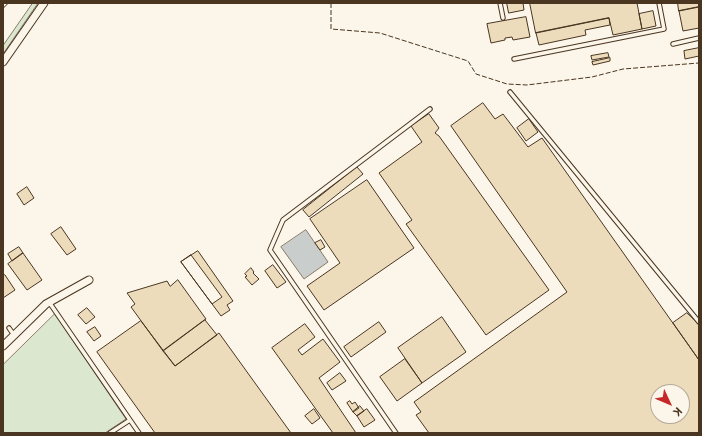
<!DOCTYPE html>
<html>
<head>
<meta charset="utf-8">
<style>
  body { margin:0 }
  #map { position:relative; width:702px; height:436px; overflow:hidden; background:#fbf6e9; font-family:"Noto Sans",sans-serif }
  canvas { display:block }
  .frame { position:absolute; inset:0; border:4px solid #4a3520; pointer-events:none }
  .north { position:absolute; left:650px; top:384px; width:40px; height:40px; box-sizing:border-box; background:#fbf6e9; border:1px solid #b4a999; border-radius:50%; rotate:134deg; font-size:11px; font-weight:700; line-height:16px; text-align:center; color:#4a3520 }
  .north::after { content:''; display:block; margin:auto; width:14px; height:18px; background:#c62828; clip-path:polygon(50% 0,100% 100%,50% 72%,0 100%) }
</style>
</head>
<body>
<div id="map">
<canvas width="702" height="436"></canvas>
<div class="frame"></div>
<div class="north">K</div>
</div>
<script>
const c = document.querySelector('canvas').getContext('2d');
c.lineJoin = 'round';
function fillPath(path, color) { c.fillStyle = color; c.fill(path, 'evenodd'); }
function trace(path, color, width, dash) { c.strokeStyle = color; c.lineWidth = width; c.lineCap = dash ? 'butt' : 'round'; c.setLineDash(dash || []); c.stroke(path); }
const green = new Path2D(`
  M33,3H38L3,54V46Z
  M55,314L126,419L105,433H3V365Z`);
fillPath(green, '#dce7d0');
trace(green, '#887966', 1);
const water = new Path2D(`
  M306,230L328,262L304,279L281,247Z`);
fillPath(water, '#c9cecd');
trace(water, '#887966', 1);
const building = new Path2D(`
  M507,3H523L524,10L509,13Z
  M530,3H637L642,29L613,35L609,18L536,33Z
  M678,3H699V7L679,11Z
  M699,7V28L683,31L679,11Z
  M653,11L656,26L642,29L639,14Z
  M526,17L530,37L513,40L512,37L505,38V40L491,43L487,24Z
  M609,18L610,25L585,30L586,35L539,45L536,33Z
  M699,48V56L685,59L684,51Z
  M608,53L609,57L592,60L591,56Z
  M610,58V61L593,65L592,62Z
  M483,103L495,119L503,114L528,147L542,138L699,360V433H429L416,415L421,412L414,402L567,292L451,126ZM658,392H682V416H658Z
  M429,114L439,128L435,133L439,136L549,290L486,335L406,224L412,220L379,173L422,142L411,126Z
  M529,119L538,132L526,141L517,128Z
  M357,167L363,174L309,217L303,210Z
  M367,180L414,248L324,310L307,286L340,263L310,219Z
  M27,187L34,198L24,205L17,194Z
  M61,227L76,249L67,255L51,234Z
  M321,240L325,247L320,250L315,243Z
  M19,247L23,253L12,261L8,254Z
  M198,251L233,301L227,305L230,310L221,316L181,262Z
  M23,253L42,280L27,290L8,264Z
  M191,255L222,297L212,304L181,262Z
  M273,265L286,282L277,288L265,271Z
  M251,268L254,272L253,273L259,279L252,285L245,277L247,276L245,274Z
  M5,275L15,290L3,298V276Z
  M178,280L206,319L163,351L131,307L135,304L127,293L167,281L170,286Z
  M87,308L95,317L86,324L78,315Z
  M687,313L699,324V360L673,323Z
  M442,317L466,352L422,383L398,348Z
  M205,320L217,335L175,366L163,351Z
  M141,321L175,366L219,333L291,433H155L97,352Z
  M379,322L386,332L351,357L344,347Z
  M305,324L315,337L298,350L302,355L323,339L340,362L319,378L356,433H333L272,348Z
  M95,327L101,336L94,341L87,332Z
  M405,359L422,383L397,401L380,377Z
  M340,373L346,381L332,390L327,383Z
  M350,401L352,404L355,402L359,408L353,412L347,403Z
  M360,406L364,411L357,416L353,412Z
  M314,409L320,418L312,424L305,416Z
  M367,409L375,420L364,427L357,416Z`);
fillPath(building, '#ecdcbc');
trace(building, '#4a3520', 1);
const service = new Path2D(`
  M500,3L503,18
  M673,44L699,38
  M514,59L664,29L659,3
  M510,92L699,322
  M49,302L130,420
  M9,328L14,335
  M110,433L130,420L139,433
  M396,433L270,250L283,220L430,109`);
const minor = new Path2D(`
  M3,62L44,3
  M3,346L46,304L89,280`);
trace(service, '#4a3520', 5.5);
trace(minor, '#4a3520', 9);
trace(service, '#fbf6e9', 3.5);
trace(minor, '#fbf6e9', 7);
const rail = new Path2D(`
  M3,6L6,3`);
trace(rail, '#4a3520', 4);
trace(rail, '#fbf6e9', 2.5, [8]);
trace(new Path2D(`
  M331,3V29L380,33L468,61L476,74L507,84L527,85L592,77L623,69L699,63`), '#4a3520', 1, [5, 2]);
</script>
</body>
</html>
